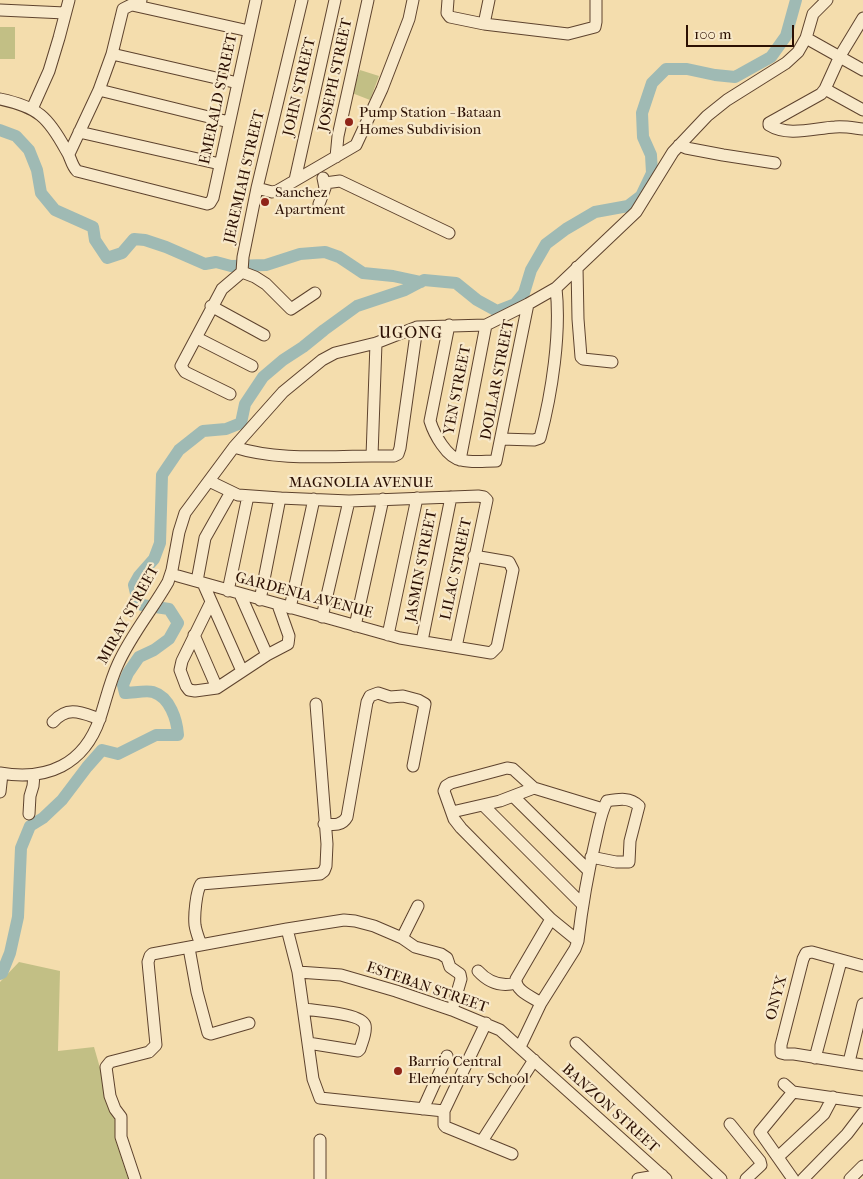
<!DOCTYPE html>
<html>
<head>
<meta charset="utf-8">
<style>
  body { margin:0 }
  #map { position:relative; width:863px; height:1179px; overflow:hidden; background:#f4ddad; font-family:"IM FELL French Canon",serif }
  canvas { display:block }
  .scale { position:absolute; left:686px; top:25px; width:108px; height:22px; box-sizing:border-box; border:2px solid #2c1003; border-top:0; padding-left:6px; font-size:15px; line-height:18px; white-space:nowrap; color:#2c1003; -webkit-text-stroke:4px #f8e9ca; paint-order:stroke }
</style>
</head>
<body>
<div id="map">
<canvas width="863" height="1179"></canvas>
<div class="scale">100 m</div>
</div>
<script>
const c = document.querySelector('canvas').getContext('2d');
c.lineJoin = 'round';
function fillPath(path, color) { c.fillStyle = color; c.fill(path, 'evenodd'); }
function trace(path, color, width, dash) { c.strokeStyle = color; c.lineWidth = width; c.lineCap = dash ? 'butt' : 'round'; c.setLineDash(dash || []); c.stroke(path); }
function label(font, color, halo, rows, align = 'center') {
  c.font = font + ' "IM FELL French Canon",serif'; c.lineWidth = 4.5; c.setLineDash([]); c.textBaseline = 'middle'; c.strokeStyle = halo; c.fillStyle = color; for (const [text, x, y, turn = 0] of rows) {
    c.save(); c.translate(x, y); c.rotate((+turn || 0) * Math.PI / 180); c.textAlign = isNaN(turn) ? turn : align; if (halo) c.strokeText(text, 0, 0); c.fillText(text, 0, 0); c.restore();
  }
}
fillPath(new Path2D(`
  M0,27H15V59H0Z
  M360,70L379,76L370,100L352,93Z
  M19,962L60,971L58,1051L94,1047L132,1179H0V982Z`), '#c2bf85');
trace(new Path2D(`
  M0,130L16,136L29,150L37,170L41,193L55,210L93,227L95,240L107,258L122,253L134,239L145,240L166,247L205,264L216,262L231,266L266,265L300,254L325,252L339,257L363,273L393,276L421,282
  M0,974L2,973L10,953L18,917L21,848L30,826L43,818L62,800L87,767L102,750L118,754L156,735H178C177,720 170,697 153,692C146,690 133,693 125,693L123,685L128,673L139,657L154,650L169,639L178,623L169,609L142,605L137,598L134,585L139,576L154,559L160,543L162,475L179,450L203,431L226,429L241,423L245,404L263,377L283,360L303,347L324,330L357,306L405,290L424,280L456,283L477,300L497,311L515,304L524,293L531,270L546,244L566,229L595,212L628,206L641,196L652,173L651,155L643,137L642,113L652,83L666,69H687L715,75L735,77L771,57L786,36L796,0`), '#9fbab4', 12);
const minor = new Path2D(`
  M302,0L257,188L243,257L242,272L255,277L266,284L291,309L315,293
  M448,0L447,13L450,17L484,24L568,34L595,27L596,22V0
  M132,5L249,31
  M0,10L65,13
  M863,18L840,56L825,89L863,110
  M484,24L489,0
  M806,38L863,70
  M112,54L238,83
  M825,89L821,94L769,123V125C788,137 815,128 835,127C844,126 854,128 863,129
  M99,90L229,122
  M0,99C38,107 48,117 66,150C71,157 71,165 77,171L207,204L210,203L213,198L256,0
  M32,109L49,71L59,38L69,0
  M79,132L220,164
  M679,145L686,148L723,155L775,163
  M69,154L99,90L112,54L123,9L141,0
  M336,157L338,136L368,0
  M295,180L335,0
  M325,183L340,181L449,233
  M257,188L272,192L277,191L356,145L382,89L409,19L413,0
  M319,204L325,188L323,178
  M577,267L578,319L581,357L583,359L612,362
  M211,306L264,335
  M449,325L430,421C434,434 447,458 461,460C472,463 485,461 496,461L528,304
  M197,338L252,366
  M230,394L185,372L181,366L222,289L242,272
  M501,439L534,440L540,438C552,393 561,333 556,288
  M234,447C278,461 327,456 372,456L376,343
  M372,456H394L398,454L400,448L417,327
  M460,460L486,325
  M209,481L238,495L280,498L349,501L478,496L484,497L487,500L456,647
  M178,576L400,638L491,653L497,647L513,570L509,562L474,556
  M197,581L205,538L231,492
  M203,583L242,671
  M228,591L248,496
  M240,594L267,655
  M260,600L280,498
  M211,602L182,661L180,670L186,686L189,690L195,691L217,688L267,655L288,644L289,636L278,605
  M290,608L314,499
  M322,617L349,501
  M355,626L383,499
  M194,635L217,688
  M388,635L417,498
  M422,641L451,497
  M53,722C68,705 82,713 100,719
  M0,773C47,781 84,765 100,718C106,700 110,681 118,664C131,635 152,610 168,582L172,570L179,532L185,513L234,447L283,392L322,360L335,353L376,343L417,327L486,325L528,304L556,288L636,212L673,152L707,116L727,100L786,63L798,52L806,38L813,14L827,0
  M0,792L2,774
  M514,797L589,871
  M483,805L582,904
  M452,812L500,801L534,788
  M29,814L30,796L33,786L34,775
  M324,824C334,825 342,826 347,817L367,702L370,696L378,693L390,697L403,696L418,700L425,704L413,766
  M287,929L298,972L313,1079L320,1098L444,1111
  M402,938L418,906
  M578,941C582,906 588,872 596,838C599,825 601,812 607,801C619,799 630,797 639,806L630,841L629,862H616L591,857
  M201,945C199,939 196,932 195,925C194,916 196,891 201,884L320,874L324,871L326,866L327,844L316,704
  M189,948L197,992L208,1033L211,1034L249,1023
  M863,966L812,952L806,953L803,959L781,1045V1053L785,1054H794L863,1065
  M478,971C488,982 501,987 516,983
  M298,972L341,975L396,991L452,1010L500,1030L666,1179
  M541,1003C532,997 515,991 516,979L551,919
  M304,1009C316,1011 361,1013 365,1025C367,1032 362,1042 360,1049L358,1051L308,1043
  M576,1043L721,1179
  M520,1047L541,1003L575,949L578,941L551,919L461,828L454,819L444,791L446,786L451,783L507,768L513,769L534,788L603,809
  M815,1058L841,961
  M849,1062L863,1004
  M784,1084L793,1092L863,1102
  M423,1109L447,1056
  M444,1111L486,1023
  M444,1111V1125L446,1127L512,1154
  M730,1124L760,1161L761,1165L746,1179
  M320,1140V1179
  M482,1141L534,1060
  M778,1157L824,1114L833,1097
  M135,1179L121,1137V1117L115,1109L110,1096L106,1067L110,1062L149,1052L156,1045L148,962L150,956L152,954L287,929L344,920L355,921L374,926L402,938L415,947L441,954L447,958L450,967L460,974L461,979L452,1010
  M638,1179L662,1175
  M793,1179L760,1132L793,1092
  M803,1179L847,1134L863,1113
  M850,1179L863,1166`);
trace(minor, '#5e432e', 13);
trace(minor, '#f8e9ca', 11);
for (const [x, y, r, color] of [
  [349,122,5,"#8f2418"],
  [265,202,5,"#8f2418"],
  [398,1071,5,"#8f2418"]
]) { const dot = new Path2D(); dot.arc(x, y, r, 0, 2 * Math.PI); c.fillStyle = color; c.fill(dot); trace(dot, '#f8e9ca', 2); }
label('15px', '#2c1003', '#f8e9ca', [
  ["JOSEPH STREET",336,75,-78],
  ["JOHN STREET",300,87,-77],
  ["EMERALD STREET",219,99,-78],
  ["JEREMIAH STREET",245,177,-77],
  ["DOLLAR STREET",498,380,-79],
  ["YEN STREET",458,390,-79],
  ["MAGNOLIA AVENUE",361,483],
  ["JASMIN STREET",422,566,-79],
  ["LILAC STREET",457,569,-78],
  ["GARDENIA AVENUE",304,596,15],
  ["MIRAY STREET",129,615,-61],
  ["ESTEBAN STREET",427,988,19],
  ["ONYX",777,998,-75],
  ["BANZON STREET",610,1109,42]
]);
label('15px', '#2c1003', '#f8e9ca', [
  ["Pump Station - Bataan",359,113],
  ["Homes Subdivision",359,130],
  ["Sanchez",275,193],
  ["Apartment",275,210],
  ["Barrio Central",408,1062],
  ["Elementary School",408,1079]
], 'left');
c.letterSpacing = '1px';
label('16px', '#2c1003', '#f8e9ca', [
  ["UGONG",411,334]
]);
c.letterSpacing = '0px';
</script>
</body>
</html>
